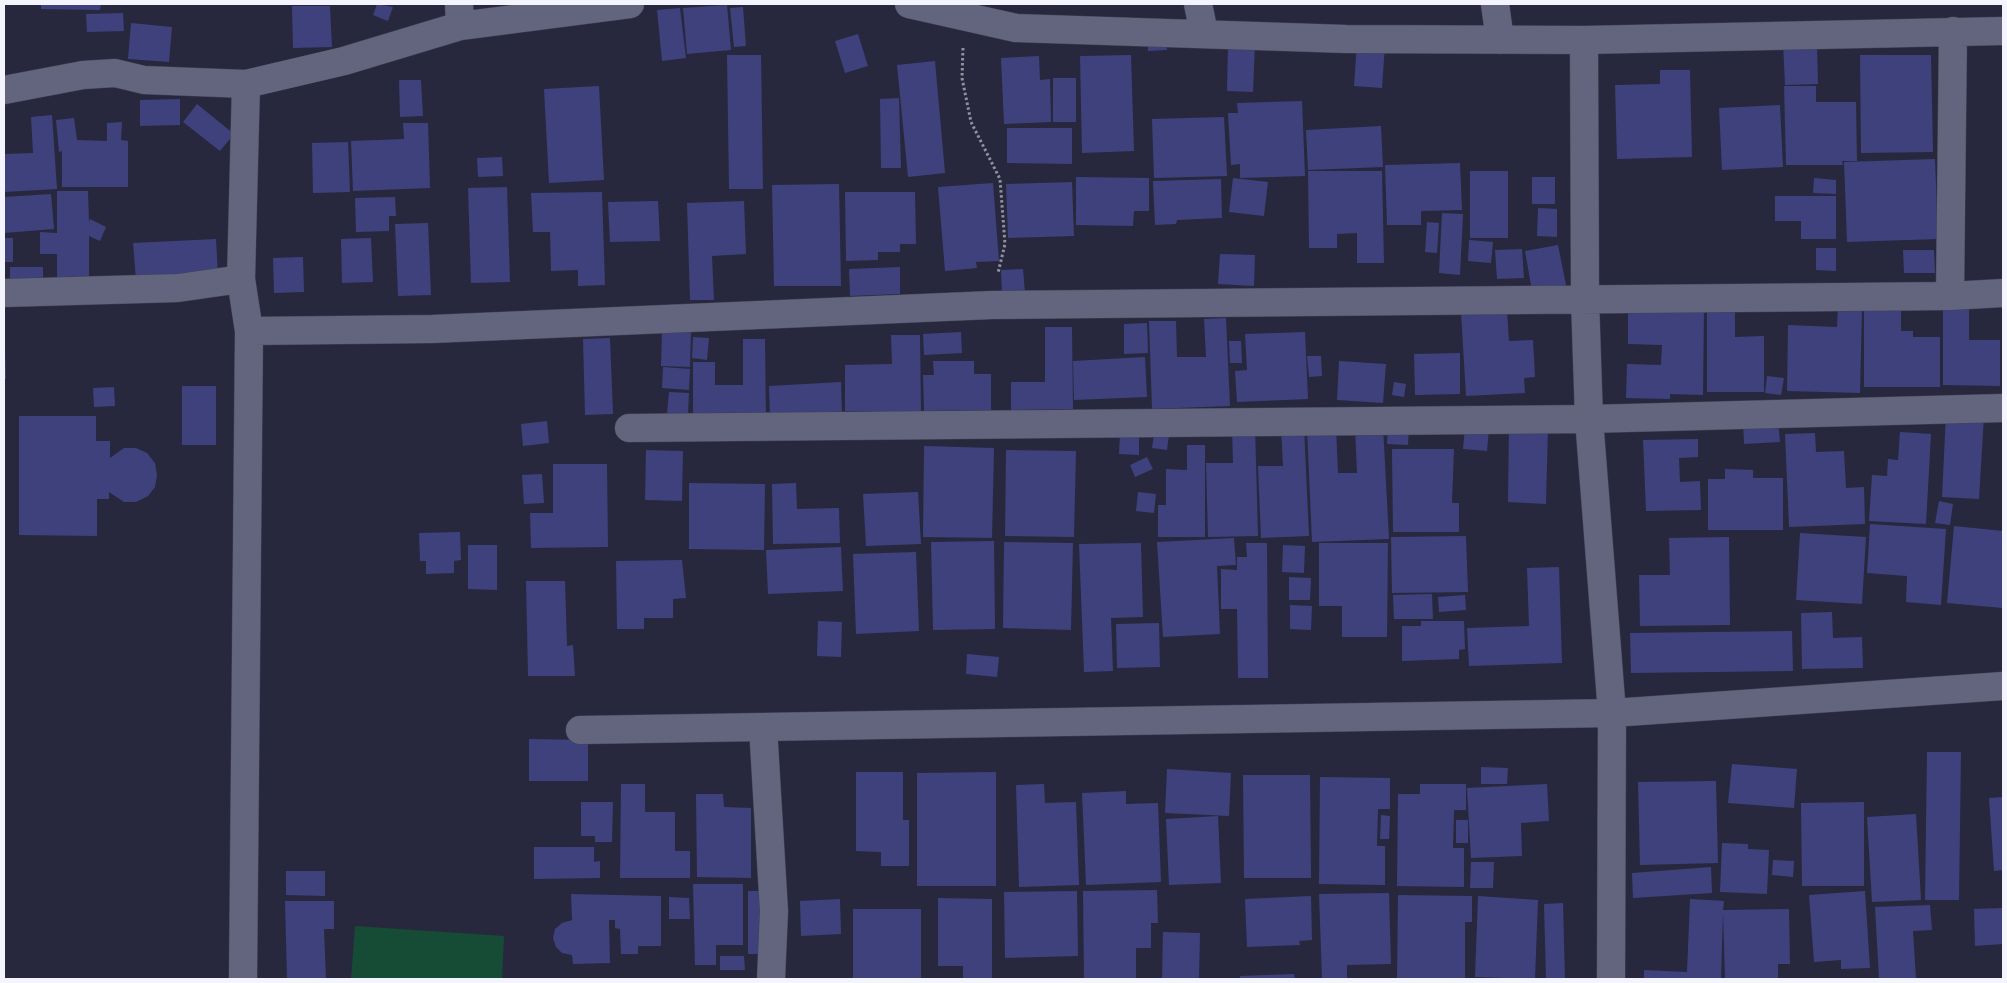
<!DOCTYPE html>
<html>
<head>
<meta charset="utf-8">
<style>
  body { margin:0 }
  #map { position:relative; width:2007px; height:983px; overflow:hidden; background:#27283d; font-family:"Crimson Pro",serif }
  canvas { display:block }
  .frame { position:absolute; inset:0; border:5px solid #f3f4fd; pointer-events:none }
</style>
</head>
<body>
<div id="map">
<canvas width="2007" height="983"></canvas>
<div class="frame"></div>
</div>
<script>
const c = document.querySelector('canvas').getContext('2d');
c.lineJoin = 'round';
function fillPath(path, color) { c.fillStyle = color; c.fill(path, 'evenodd'); }
function trace(path, color, width, dash) { c.strokeStyle = color; c.lineWidth = width; c.lineCap = dash ? 'butt' : 'round'; c.setLineDash(dash || []); c.stroke(path); }
fillPath(new Path2D(`
  M355,926L504,936L502,979H351Z`), '#164b35');
fillPath(new Path2D(`
  M41,4H101L100,10L41,9Z
  M377,4L393,7L388,21L373,15Z
  M727,5L731,50L687,54L683,8Z
  M292,6H330L332,47L293,48Z
  M743,7L746,46L734,47L730,8Z
  M680,8L686,58L662,61L657,10Z
  M123,13L124,31L87,32L86,14Z
  M131,23L172,27L169,62L128,59Z
  M858,34L868,66L845,73L835,41Z
  M1165,34L1167,50L1148,51L1147,35Z
  M1228,43H1255L1253,92L1227,91Z
  M1357,43L1385,45L1382,88L1354,86Z
  M1783,43H1817L1818,84L1785,85Z
  M727,55H761L763,189H729Z
  M1131,55L1134,151L1082,153L1080,56Z
  M1860,55H1931L1933,152L1861,153Z
  M1039,56L1040,80L1050,79L1051,122L1004,124L1001,58Z
  M935,61L945,173L908,177L897,65Z
  M1660,70H1690L1692,157L1617,159L1615,85L1660,84Z
  M1053,78H1076V122H1053Z
  M399,80H421L423,116L400,117Z
  M599,86L604,180L549,183L544,89Z
  M1784,86H1816V102H1856L1857,161H1842L1843,165H1786Z
  M899,98L901,168H881L880,99Z
  M180,99V125L140,126V100Z
  M1302,101L1305,176L1240,178V164L1231,165L1228,113H1238L1237,103Z
  M197,104L234,134L220,151L183,122Z
  M1780,105L1783,167L1722,170L1719,108Z
  M52,115L57,189L4,192V154L33,153L31,117Z
  M1224,117L1227,176L1154,178L1152,119Z
  M74,118L77,140L107,141V123L122,122L121,140L128,141V187H62V151L59,152L56,120Z
  M403,123H428L430,188L353,191L351,141L404,139Z
  M1381,126L1383,167L1308,170L1306,130Z
  M1007,128H1072V164L1007,163Z
  M348,142L350,192L313,193L312,143Z
  M502,157L503,176L478,177L477,158Z
  M1935,159L1938,239L1847,242L1844,162Z
  M1460,163L1462,210L1421,211V225H1387L1385,165Z
  M1308,171H1382L1384,263H1357V233L1337,234V248H1309Z
  M1470,171H1508V238H1470Z
  M1076,177L1149,178V211H1134L1133,226L1076,225Z
  M1532,177H1555V204H1532Z
  M1233,178L1268,182L1264,216L1229,212Z
  M1814,178L1836,180V194L1813,193Z
  M1221,179L1222,218L1177,220L1176,224L1155,225L1153,181Z
  M1072,182L1074,236L1008,238L1006,184Z
  M993,183L999,261L976,262L977,268L945,271L938,187Z
  M839,184L841,286H774L772,185Z
  M507,187L510,282L471,283L468,188Z
  M57,191H88L89,222L90,219L106,227L100,241L89,236V280H57V254H40V232L57,233Z
  M602,192L605,285L578,286V270L551,271L550,232H533L531,193Z
  M845,192H915L916,244H900V252H878V260L846,261Z
  M51,194L54,229L4,233V197Z
  M1775,196H1836V239H1801V221H1775Z
  M395,197L396,216H389V231L356,232L355,198Z
  M658,201L660,241L610,242L608,202Z
  M744,201L746,254L712,256L714,300H690L687,203Z
  M1538,208L1557,209V237L1537,236Z
  M1442,213L1463,214L1460,275L1439,273Z
  M1427,222L1439,223L1437,253L1425,252Z
  M428,223L431,295L398,296L395,224Z
  M4,238H13V262H4Z
  M371,238L373,282L342,283L341,239Z
  M216,239L218,276L136,280L133,243Z
  M1469,240L1493,242L1491,263L1468,261Z
  M1558,245L1566,285L1532,291L1525,251Z
  M1816,248H1836V271L1816,270Z
  M1522,249L1524,278L1497,279L1495,250Z
  M1903,250H1934L1935,273H1904Z
  M1220,254L1255,255L1254,286L1218,284Z
  M303,257L304,292L274,293L273,258Z
  M10,267H43V286H10Z
  M900,267V294L850,296L849,269Z
  M1023,269L1025,293L1002,294L1001,270Z
  M1943,305L1969,306V340H2000V386L1943,385Z
  M1838,306L1862,307L1860,393L1787,391L1788,325L1837,327Z
  M1628,307L1704,309L1703,395L1670,394V399L1626,398L1627,364L1661,365L1662,345L1628,344Z
  M1864,307L1901,308V331H1913V337H1940V387H1864Z
  M1507,311L1509,341L1533,340L1535,377L1524,378L1525,393L1466,396L1461,313Z
  M1707,311H1735V337L1764,336V392H1707Z
  M1226,318L1230,406L1152,409L1149,321H1176L1177,357H1206L1204,319Z
  M1147,323L1148,353L1124,354V324Z
  M1045,327H1072L1073,409L1011,410V382H1045Z
  M662,329L691,331L690,367L661,366Z
  M961,332L962,353L924,355L923,334Z
  M1305,332L1308,399L1237,402L1235,371L1247,370L1245,334Z
  M891,335H920L921,411H845V365L892,364Z
  M693,337L709,338L707,360L692,358Z
  M610,338L613,414L585,415L583,339Z
  M743,339H765L766,422H693V362H715V385H743Z
  M1229,341H1241L1242,363H1230Z
  M4,348H5L6,379H4Z
  M1460,353V394L1415,395L1414,354Z
  M1307,356H1321L1322,376L1309,377Z
  M1145,357L1147,397L1074,400L1073,361Z
  M933,361H974V374H991V410L924,411L923,375H934Z
  M1339,361L1386,364L1383,403L1337,400Z
  M663,367L690,369L689,390L662,388Z
  M1767,376L1784,378L1781,395L1765,393Z
  M841,382L842,414L770,418L769,386Z
  M1394,382L1406,384L1404,397L1392,395Z
  M182,386H216V445H182Z
  M114,387L115,406L94,407L93,388Z
  M669,392L689,393L688,415L667,413Z
  M1946,413L1984,416L1979,499L1942,497Z
  M19,416H96V441H110V458L124,448H136L147,453L155,463L157,475L155,487L148,496L136,502H124L109,492V499H97V536L19,535Z
  M1778,420L1780,442L1744,444L1743,422Z
  M547,421L549,443L523,446L521,424Z
  M1388,425L1409,426L1408,445L1387,444Z
  M1255,426L1258,536L1208,537L1206,463H1233L1232,427Z
  M1304,426L1309,536L1261,538L1258,466H1283L1281,427Z
  M1383,426L1389,539L1312,542L1307,429L1336,427L1338,473H1357L1355,427Z
  M1509,426L1548,427L1546,504L1508,502Z
  M1465,427L1489,429L1487,451L1463,449Z
  M1900,432L1931,434L1926,524L1869,521L1872,475L1887,476L1888,459L1898,460Z
  M1815,433L1816,452L1844,451L1846,488L1864,487L1865,524L1789,527L1785,434Z
  M1120,434L1139,435V455L1119,454Z
  M1154,434L1169,435L1167,450L1152,448Z
  M1698,439V457L1679,458L1680,482L1700,481L1701,510L1646,511L1643,440Z
  M1187,445H1205V537H1158V505H1166V469L1187,470Z
  M924,446L994,448L992,538L923,537Z
  M1392,449H1454L1452,503H1459V532H1393Z
  M646,450L683,451L682,501L645,500Z
  M1006,450L1076,451L1074,537L1005,536Z
  M1147,457L1153,469L1135,477L1130,465Z
  M553,464H607L608,547L531,548L530,513H553Z
  M1725,469L1753,470V478H1783V530H1708V479H1725Z
  M542,474L544,503L524,504L522,475Z
  M689,483L765,484L764,550L689,549Z
  M796,483L797,509L839,508L840,543L773,544L772,484Z
  M918,492L921,544L866,546L863,494Z
  M1138,492L1156,494L1154,513L1136,511Z
  M1939,501L1953,504L1950,525L1935,523Z
  M1870,524L1946,529L1941,605L1906,602L1907,576L1867,573Z
  M1954,526L2003,531V608L1947,603Z
  M460,532L461,560L454,561V573L426,574V561H420L419,533Z
  M1800,533L1866,537L1862,604L1796,600Z
  M1466,536L1468,592L1392,593L1391,537Z
  M1729,537L1730,625L1640,626L1639,575H1670L1669,538Z
  M1234,538L1236,565L1217,566L1220,634L1163,637L1157,542Z
  M994,541L995,629L933,630L931,542Z
  M1004,542L1073,543L1071,630L1003,628Z
  M1141,543L1143,617L1111,618L1113,671L1084,672L1079,544Z
  M1246,543H1267L1268,678H1238L1237,609H1221V569L1237,570V557H1247Z
  M1319,543H1388L1387,637H1342V606H1319Z
  M468,545H497V590L468,589Z
  M1283,545L1305,546L1304,573L1282,572Z
  M841,547L843,591L768,594L766,550Z
  M916,552L919,631L856,634L853,554Z
  M682,560L686,598L673,599V618H644V629H617L616,561Z
  M1559,567L1562,663L1469,666L1467,628L1529,626L1527,568Z
  M1289,577L1311,578L1310,600H1289Z
  M526,581H565L567,646L573,645L575,676H528Z
  M1432,594L1433,619H1394L1393,595Z
  M1465,595L1466,610L1439,612L1438,597Z
  M1290,605L1312,606L1311,630L1290,629Z
  M1832,612L1833,638L1862,637L1863,668L1802,669L1801,613Z
  M818,621L842,622L841,657L817,656Z
  M1421,621H1464L1465,649L1459,650V659L1402,661V626H1421Z
  M1159,623L1160,667L1117,668L1116,624Z
  M1792,631L1793,671L1631,673L1630,633Z
  M967,654L999,657L997,677L966,674Z
  M529,739L588,740V781H529Z
  M1927,752H1961L1959,900H1925Z
  M1732,764L1797,769L1794,808L1728,803Z
  M1481,767L1508,768L1507,784H1481Z
  M1167,769L1231,773L1229,816L1165,813Z
  M856,772H903V820H909V866H881V852L856,851Z
  M996,772V886H917V773Z
  M1243,775H1310L1311,878H1244Z
  M1320,777L1390,778V809H1378L1377,846H1385V885L1319,884Z
  M1716,781L1718,863L1640,865L1638,782Z
  M621,784H645V812H675V851H690V878H620Z
  M1044,784L1045,803L1076,802L1079,885L1019,887L1016,785Z
  M1420,784H1466V810H1454L1453,848H1464V887L1397,886L1398,794H1420Z
  M1547,784L1549,821L1521,823L1522,856L1471,858L1467,788Z
  M1126,791V804L1158,803L1161,882L1086,885L1082,793Z
  M696,794H723L724,807L751,808V878L697,877Z
  M2003,797V870L1994,871L1989,798Z
  M581,802H613L612,842H595V836H581Z
  M1864,802V886H1802L1801,803Z
  M1916,814L1921,900L1872,902L1867,817Z
  M1381,815L1390,816L1389,839H1380Z
  M1218,816L1221,883L1169,885L1166,819Z
  M1456,820H1468V843H1456Z
  M1722,843L1748,844V849L1769,850L1767,894L1720,892Z
  M534,847H594V862L600,861V878L534,879Z
  M1773,860L1794,861L1793,877L1772,875Z
  M1471,862H1494L1493,888H1470Z
  M1711,867L1712,893L1633,898L1632,873Z
  M286,871H325V896L286,895Z
  M693,884H743V945H716V965H695Z
  M1157,890L1158,923H1151V948H1136V979H1084L1083,891Z
  M748,891H769L768,954H748Z
  M1077,891L1078,956L1005,958L1004,892Z
  M1865,891L1870,968L1841,969V960L1814,962L1809,895Z
  M1389,893L1391,964L1347,965V979H1322L1319,894Z
  M571,894L661,896V946H638V954H621L620,929L615,928V920H609L610,963L573,964L572,955L562,953L556,947L553,938L555,929L562,923L572,920Z
  M1398,895L1472,896V922H1465V979H1397Z
  M1311,896L1312,940L1299,941L1300,945L1247,947L1245,899Z
  M1478,896L1538,900L1535,979L1475,977Z
  M669,897L689,898L690,919H669Z
  M938,898L992,899V979H963V966H938Z
  M840,899L841,934L801,936L800,901Z
  M1690,899L1724,901L1723,910L1789,909L1790,964H1778V979H1725L1723,912L1721,979H1644V970L1687,972Z
  M285,901H334V929H324L326,979H287Z
  M1563,903L1565,979H1546L1544,904Z
  M1930,905L1932,930L1913,931L1916,979H1879L1875,907Z
  M2003,908V944L1975,946L1974,909Z
  M853,909H921V979H853Z
  M1163,932L1200,933L1199,979H1162Z
  M720,956H744L745,970H720Z
  M1294,974L1295,979H1240V976Z`), '#3f417d');
const minor = new Path2D(`
  M459,4L460,26
  M909,4L1016,28L1346,39L1584,40L2003,31
  M1198,4L1204,33
  M1495,4L1500,40
  M1584,40L1585,299L1589,419L1612,713L1611,979
  M4,90L83,75L115,73L144,80L246,84L344,61L460,26L630,4
  M4,293L178,288L241,279
  M1950,296L1953,31
  M249,331L432,329L992,305L1950,296L2003,293
  M629,428L1589,419L2003,408
  M763,727L774,911L771,979
  M580,730L1612,713L2003,686
  M243,979L249,331L241,279L246,84`);
trace(minor, '#424353', 29);
trace(new Path2D(`
  M963,48L962,78L971,122L1000,179L1005,244L998,273`), '#9091a0', 3, [2.5, 2.5]);
trace(minor, '#62657d', 28);
</script>
</body>
</html>
